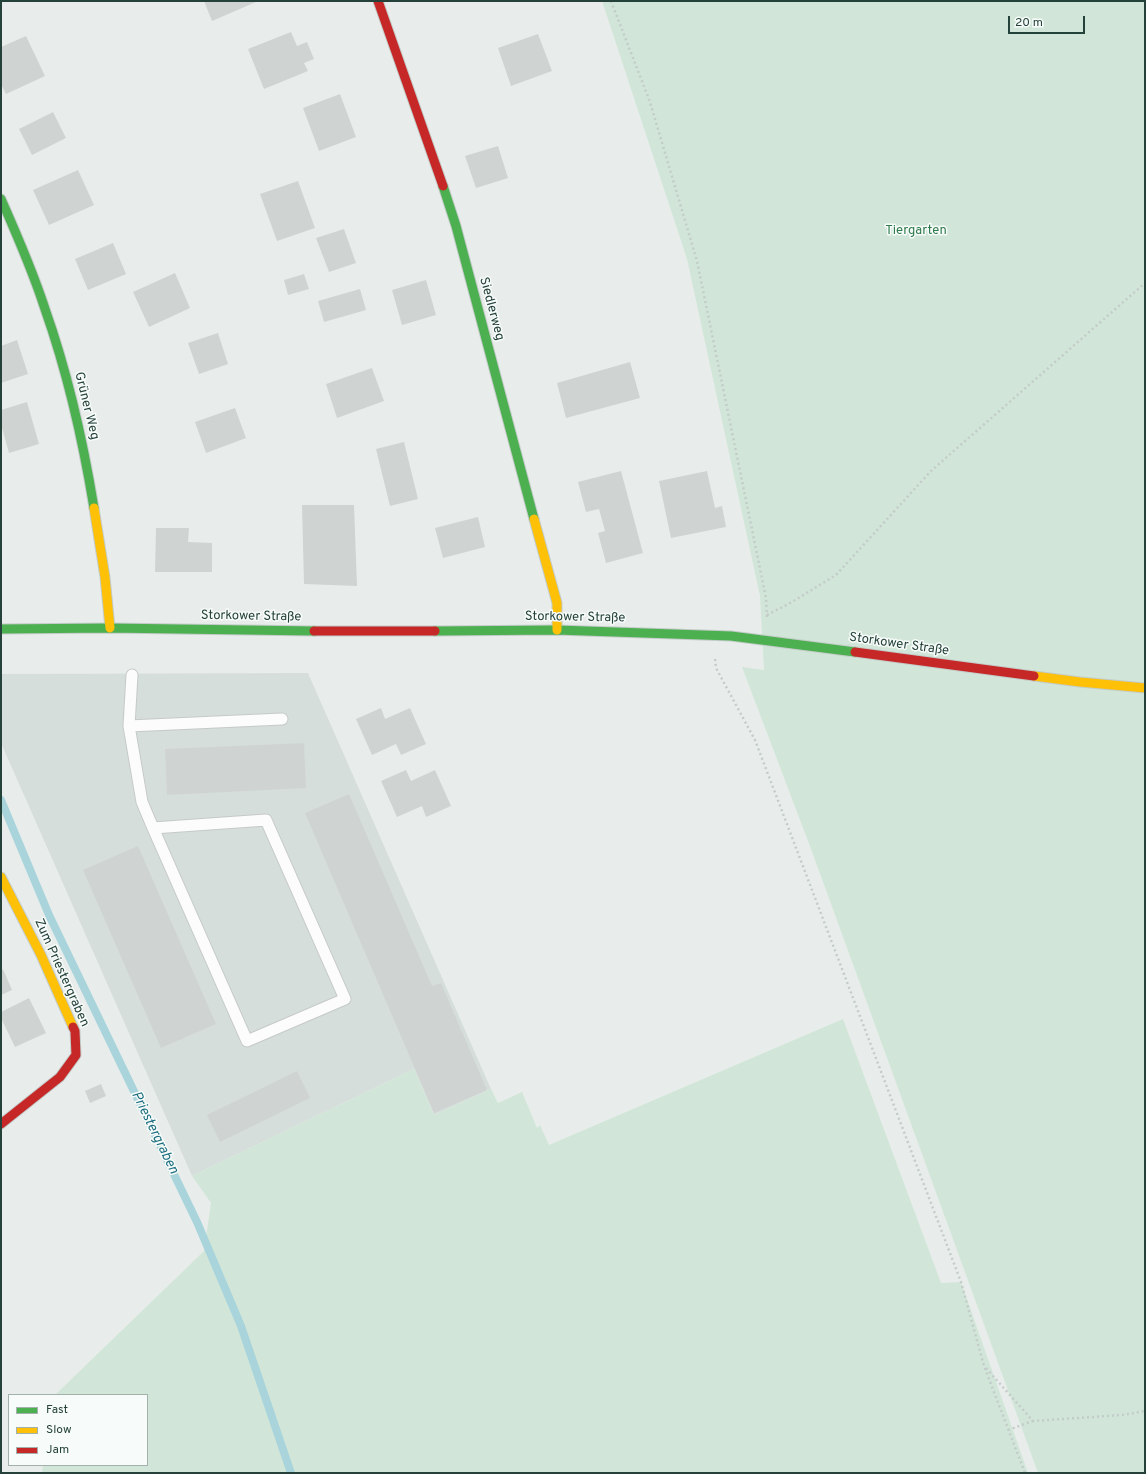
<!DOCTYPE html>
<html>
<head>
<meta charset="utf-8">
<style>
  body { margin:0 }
  #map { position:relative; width:1146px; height:1474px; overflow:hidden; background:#e8edeb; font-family:Overpass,sans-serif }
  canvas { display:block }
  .frame { position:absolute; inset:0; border:2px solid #24423a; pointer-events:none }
  .legend { position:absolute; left:8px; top:1394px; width:140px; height:72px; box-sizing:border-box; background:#f7fbf9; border:1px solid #a3b1ad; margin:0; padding:5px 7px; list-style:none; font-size:12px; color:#24423a }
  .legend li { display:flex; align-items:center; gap:8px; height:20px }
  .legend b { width:20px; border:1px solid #a3b1ad }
  .scale { position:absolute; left:1008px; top:16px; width:77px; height:18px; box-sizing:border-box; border:2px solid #24423a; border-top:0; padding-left:5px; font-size:12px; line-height:14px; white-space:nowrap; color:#24423a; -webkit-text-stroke:3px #f7fbf9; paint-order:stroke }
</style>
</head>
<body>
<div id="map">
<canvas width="1146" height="1474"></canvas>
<div class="frame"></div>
<ul class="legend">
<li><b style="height:5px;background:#4caf50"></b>Fast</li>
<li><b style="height:5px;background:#ffc107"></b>Slow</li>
<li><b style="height:5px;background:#c62828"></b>Jam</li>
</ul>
<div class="scale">20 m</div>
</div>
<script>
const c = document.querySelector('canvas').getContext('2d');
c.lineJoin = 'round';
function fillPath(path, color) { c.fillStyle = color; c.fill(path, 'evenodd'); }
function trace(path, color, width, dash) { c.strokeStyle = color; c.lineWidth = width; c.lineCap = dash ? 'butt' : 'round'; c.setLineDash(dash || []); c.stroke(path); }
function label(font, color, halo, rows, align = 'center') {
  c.font = font + ' Overpass,sans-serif'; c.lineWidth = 3; c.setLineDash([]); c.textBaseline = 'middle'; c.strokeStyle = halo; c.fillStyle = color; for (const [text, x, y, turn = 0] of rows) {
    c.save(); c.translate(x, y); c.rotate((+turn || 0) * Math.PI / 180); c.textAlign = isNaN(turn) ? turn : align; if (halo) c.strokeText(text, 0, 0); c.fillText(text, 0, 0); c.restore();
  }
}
fillPath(new Path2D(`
  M308,673L491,1089L434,1115L414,1069L192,1176L1,743V674Z`), '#d6dedb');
fillPath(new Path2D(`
  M602,1H1145V1473H1038L1029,1448L811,849L742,667L764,670L760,596L687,259Z
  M843,1019L941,1283L961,1282L1028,1473H42L43,1465H147V1395H55L204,1251L211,1203L192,1176L414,1069L434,1115L491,1089L498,1103L522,1092L537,1128L540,1125L549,1145Z`), '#d1e6d8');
trace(new Path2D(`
  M1,800L49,915L197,1222L241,1326L291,1473`), '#a9d4db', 8);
fillPath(new Path2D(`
  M204,1H256V2L212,21Z
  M291,32L297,46L307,42L314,59L304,63L308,71L264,89L248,49Z
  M538,34L552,71L511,86L498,48Z
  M26,36L45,76L6,94L1,84V47Z
  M340,94L356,137L319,151L303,108Z
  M53,112L66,138L32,155L19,129Z
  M498,146L508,178L476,188L465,156Z
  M78,170L94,205L49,225L33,190Z
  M298,181L315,228L277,241L260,194Z
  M344,229L356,263L329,272L316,238Z
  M113,243L126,274L88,290L75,259Z
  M175,273L190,308L149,327L133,292Z
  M304,274L309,289L288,295L284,280Z
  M426,280L436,315L402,325L392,290Z
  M360,289L366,310L324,322L318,301Z
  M218,333L228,364L199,374L188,343Z
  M17,340L28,374L1,383V346Z
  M630,362L640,398L566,418L557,383Z
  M372,368L384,401L337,418L326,384Z
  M27,402L39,444L9,453L1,424V410Z
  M235,408L246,438L206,453L195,422Z
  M404,442L418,499L390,506L376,449Z
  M621,471L643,553L606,563L598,533L605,531L599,509L586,512L578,482Z
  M707,471L715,508L722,506L726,527L671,538L659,481Z
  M302,505H354L357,586L304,584Z
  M478,517L485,547L443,558L435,528Z
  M156,528H189L188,542L212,543V572H155Z
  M381,708L385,719L410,708L426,744L401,755L396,744L372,755L356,719Z
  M304,743L306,788L167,795L165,749Z
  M406,770L411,781L435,770L451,806L426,817L422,806L397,817L381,781Z
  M349,794L432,986L441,983L487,1090L434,1113L305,813Z
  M138,846L216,1024L161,1048L83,870Z
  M3,969L12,990L1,995V970Z
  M29,998L46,1033L15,1047L1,1018V1012Z
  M297,1071L310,1098L220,1142L207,1115Z
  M101,1084L106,1096L90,1103L85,1091Z`), '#cfd4d2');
const lane = new Path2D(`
  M132,675L129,726L142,802L153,828L247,1041L345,999L266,820L153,828
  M129,726L282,719`);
const fast = new Path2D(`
  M443,186L456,226L534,519
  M1,199C17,235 33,272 45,309C68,374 83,441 94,508
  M1,629L110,628L314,631
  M435,631L557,630L731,636L855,652`);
const slow = new Path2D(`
  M94,508L105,577L110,628
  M534,519L557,603V630
  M1034,676L1080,682L1145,688
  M1,877L41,955L73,1027`);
const jam = new Path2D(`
  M378,1L443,186
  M314,631H435
  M855,652L1034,676
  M1,1124L60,1077L76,1055L75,1031L73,1027`);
trace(lane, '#c5cac8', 13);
trace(fast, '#c3cbc8', 11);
trace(slow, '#c3cbc8', 11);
trace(jam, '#c3cbc8', 11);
trace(new Path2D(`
  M611,1L650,102L697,261L766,598L767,617
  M767,615L792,602L836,575L931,471L1145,283
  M715,659L716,668L755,740L961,1282L984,1366L1025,1473
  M986,1368L1033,1421L1122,1415L1145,1411
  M1008,1430L1033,1421`), '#c3ccca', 2.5, [2, 3]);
trace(lane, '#fcfcfc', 11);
trace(fast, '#4caf50', 9);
trace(slow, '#ffc107', 9);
trace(jam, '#c62828', 9);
label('13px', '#2d7a4b', '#f7fbf9', [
  ["Tiergarten",916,231]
]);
label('13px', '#24423a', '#f7fbf9', [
  ["Siedlerweg",491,309,75],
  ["Grüner Weg",86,406,76],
  ["Storkower Straße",251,617,1],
  ["Storkower Straße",575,618,1],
  ["Storkower Straße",899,645,8],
  ["Zum Priestergraben",61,973,66]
]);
label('italic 14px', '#1c6f80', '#f7fbf9', [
  ["Priestergraben",154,1133,64]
]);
</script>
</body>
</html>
